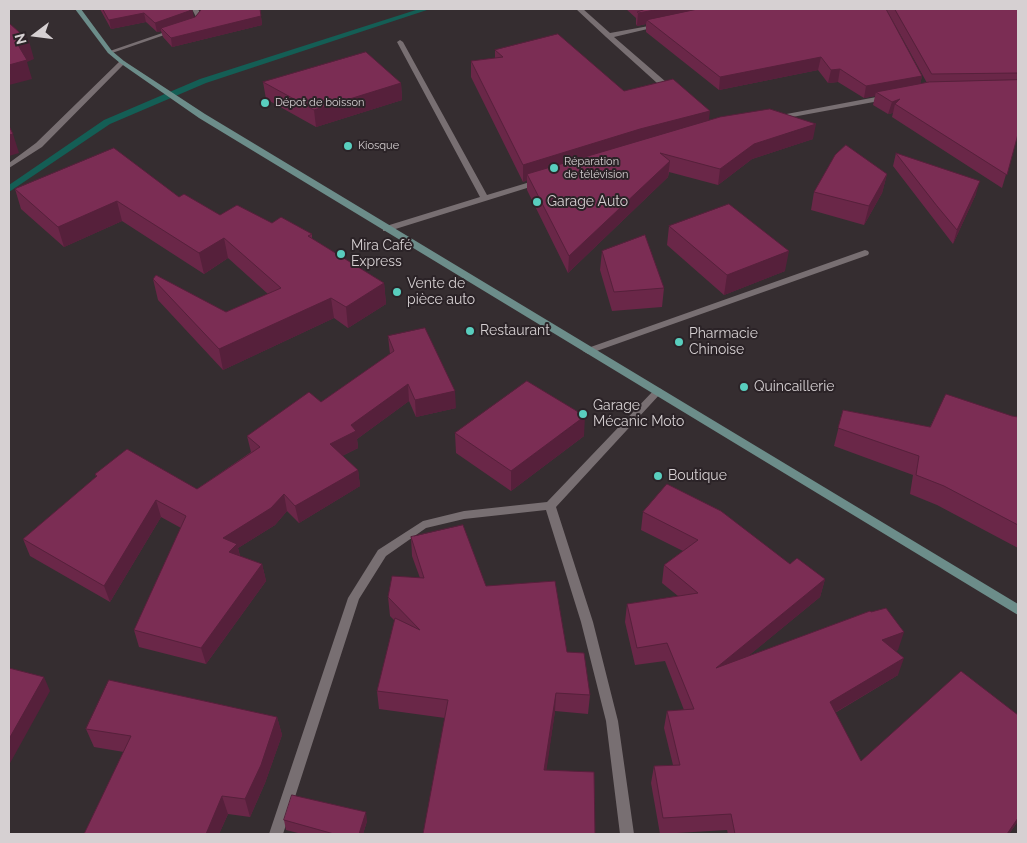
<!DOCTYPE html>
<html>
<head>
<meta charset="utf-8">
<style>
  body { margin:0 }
  #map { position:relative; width:1027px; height:843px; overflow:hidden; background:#352d30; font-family:Raleway,sans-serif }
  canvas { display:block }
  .frame { position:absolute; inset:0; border:10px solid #d6d0d2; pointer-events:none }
  .north { position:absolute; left:10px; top:10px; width:50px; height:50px; -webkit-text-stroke:4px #2b2327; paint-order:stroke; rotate:255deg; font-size:14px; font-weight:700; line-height:20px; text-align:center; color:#d6d0d2 }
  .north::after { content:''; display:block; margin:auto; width:18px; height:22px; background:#d6d0d2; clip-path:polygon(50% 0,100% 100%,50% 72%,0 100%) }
</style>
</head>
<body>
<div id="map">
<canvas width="1027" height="843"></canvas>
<div class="frame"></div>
<div class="north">N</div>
</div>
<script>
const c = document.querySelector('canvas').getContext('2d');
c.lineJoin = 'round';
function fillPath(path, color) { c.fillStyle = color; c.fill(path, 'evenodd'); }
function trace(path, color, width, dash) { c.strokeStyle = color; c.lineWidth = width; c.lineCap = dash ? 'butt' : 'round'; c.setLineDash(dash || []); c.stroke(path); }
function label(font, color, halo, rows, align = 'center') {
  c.font = font + ' Raleway,sans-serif'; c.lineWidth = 4; c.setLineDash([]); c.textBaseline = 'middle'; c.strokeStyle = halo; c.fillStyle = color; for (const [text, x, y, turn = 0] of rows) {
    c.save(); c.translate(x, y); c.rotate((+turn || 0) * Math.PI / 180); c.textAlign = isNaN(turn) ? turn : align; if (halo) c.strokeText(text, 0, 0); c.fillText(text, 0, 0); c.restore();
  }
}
fillPath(new Path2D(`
  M419,9H430L206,83L110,124L9,192V185L104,120L200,79Z`), '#145e55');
fillPath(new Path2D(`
  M192,9H198L202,17L194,25L191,23L196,17Z
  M171,30L176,31L112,53L107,52Z`), '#786f72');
fillPath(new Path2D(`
  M576,9H583L610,33L660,24V26L614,37L673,88V92H667L606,37Z
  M400,40L403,42L487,195L540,179L544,181L543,183L389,231H383V227L480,197L397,42Z
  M120,61L126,62L42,147L9,168V163L36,143Z
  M887,95L891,97L890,99L776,120L772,118L776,116Z
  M865,250L868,251L869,253L868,255L591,353L588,354L583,351L585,349Z
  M658,388L661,389L663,391L661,393L556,507L593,622L618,721L634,834H620L606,721L581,622L546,510L464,519L426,528L386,556L359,599L283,834H269L348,598L378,550L423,521L464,511L547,502L655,389Z`), '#786f72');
fillPath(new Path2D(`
  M75,9H81L112,51L124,61L205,114L1018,604V615L199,118L120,63L108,53Z`), '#6c8d8a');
fillPath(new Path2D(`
  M100,9H192L193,17H195L201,10V9H260L262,25L172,47L163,37L161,31L157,32L146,22L111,29Z
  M626,9H1018V134L1002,188L892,117L893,113L888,114L873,105L875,96L864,98L838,82L828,83L818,70L719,90L646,32V24L637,26L636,24V18ZM888,12L927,83L920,84L922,76Z
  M495,50L624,91L709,121L813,139L752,159L718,185L669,172L668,177L568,273L527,190V180L523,182L471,77V61L495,58Z
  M263,82L401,83L402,100L316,127L266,99Z
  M896,153L976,194L953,244L893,166Z
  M887,174L882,193L864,225L811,210L814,192Z
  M15,189L179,197L220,215L272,223L312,234V239L384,283L386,304L348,328L334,318L223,370L158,300L153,279L226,312L268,294L228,258L204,274L122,221L64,247L21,209Z
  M669,226L785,271L724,295L667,245Z
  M602,251L664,288L662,307L612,311L600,270Z
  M388,336L456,408L416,417L409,401L357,439L358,448L342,456L358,470L360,486L299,523L287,511L275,525L238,548L240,556L262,564L266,581L206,664L139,647L134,630L181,528L161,517L110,602L30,556L23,539L96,477L95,474L197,489L251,452L247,436L321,402L390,354Z
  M843,410L930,427L1012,416L1018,417V548L937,505L910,494L913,475L834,446Z
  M455,433L584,436L511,491L456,453Z
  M643,512L790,564L825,579L820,597L748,656L898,650L895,651L898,675L835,713L861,761L1018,715V821L1009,834H728L727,830L660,834L651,783L654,766L673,765L664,728L667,711L684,710L665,661L635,665L625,622L627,604L678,596L662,583L664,565L683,551L641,530Z
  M411,537L486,586L567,652L590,695L588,714L555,711L546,770L445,718L379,709L377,691L395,621L390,616L388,597L420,578L412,556Z
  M277,717L282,735L265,783L250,817L228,814L219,834H84L124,752L94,747L86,729Z
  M284,820L367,821L363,834H302L286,830Z`), '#6a2748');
fillPath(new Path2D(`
  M191,9H192L194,17L191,20L161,28V31L157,32L155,23Z
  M660,9H717L647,20L646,24L637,26L638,13Z
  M144,13L146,22L111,29L109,20Z
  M261,16L262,25L172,47L171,38Z
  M29,41L34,59L27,62L32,79L9,85V65L18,45Z
  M821,57L818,70L719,90L720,77Z
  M840,69L838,82L828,83L831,70Z
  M922,76L919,89L876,92L875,96L864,98L866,86Z
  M401,83L402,100L316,127L314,110Z
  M900,99L895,104L893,113L888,114L892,102Z
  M710,111L708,127L527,174V180L523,182V165L640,129Z
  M816,124L813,139L752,159L718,185L720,169L754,144Z
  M13,134L19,153L9,156V135Z
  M670,161L668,177L568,273L569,256Z
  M887,174L882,193L864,225L869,206Z
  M980,181L976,194L953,244L957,230Z
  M117,201L122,221L64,247L58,227Z
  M224,238L228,258L204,274L199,253Z
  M789,251L785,271L724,295L727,275Z
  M384,283L386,304L348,328L346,307Z
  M331,298L334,318L223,370L219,349Z
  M408,384L409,401L357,439L358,448L332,461L330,444L351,425Z
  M455,391L456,408L416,417L415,400Z
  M585,416L584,436L511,491V471Z
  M358,470L360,486L299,523L295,506Z
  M284,494L287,511L275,525L238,548L241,561L233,569L223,538Z
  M156,500L161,517L110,602L104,586Z
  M262,564L266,581L206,664L201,648Z
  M825,579L820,597L713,685L716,668Z
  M904,632L898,650L876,658L882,640Z
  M904,658L898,675L824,719L830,702Z
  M44,677L50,691L9,765V739Z
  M556,693L555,711L544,788V770Z
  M277,717L282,735L265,783L250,817L245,799Z
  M222,796L228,814L219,834H206Z
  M366,812L367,821L363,834H359Z
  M1018,818V821L1009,834H1007Z`), '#56203b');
const building = new Path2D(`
  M103,9H191L189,11L155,23L144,13L109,20Z
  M202,9H260L261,16L171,38L161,28L195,17Z
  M641,9H660L638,13L637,12L643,10Z
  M698,9H886L922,76L866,86L840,69L831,70L821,57L720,77L647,20Z
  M895,9H1018V73L932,74Z
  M9,23L29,41L18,45L27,60L9,65Z
  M558,34L624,91L673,79L710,111L640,129L523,165L471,61L503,57L495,50Z
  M366,52L401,83L314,110L263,82Z
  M1018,80V134L1007,175L895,104L900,99L892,102L876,92L929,82Z
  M770,109L816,124L754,144L720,169L660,153L670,161L569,256L527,174L720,117Z
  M9,126L13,134L9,135Z
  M846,145L887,174L869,206L814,192L835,155Z
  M114,148L179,197L184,194L220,215L237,205L272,223L281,217L312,234L308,236L384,283L346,307L331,298L219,349L153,279L156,275L226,312L281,288L224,238L199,253L117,201L58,227L15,189Z
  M896,153L980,181L957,230L937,206Z
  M729,204L789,251L727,275L669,226Z
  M645,235L664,288L614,292L602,251Z
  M425,328L455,391L415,400L408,384L351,425L356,431L330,444L358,470L295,506L284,494L271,508L223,538L237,544L229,552L262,564L201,648L134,630L186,516L156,500L104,586L23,539L97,476L95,474L127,449L197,489L260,447L247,436L309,392L321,402L394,351L388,336Z
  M527,381L585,416L511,471L455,433Z
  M946,394L1012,416L1018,417V525L944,486L916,475L919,456L838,428L843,410L930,427Z
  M667,484L721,511L790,564L797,558L825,579L716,668L870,611L871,612L886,608L904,632L882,640L904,658L830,702L861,761L961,671L1018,715V818L1007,834H735L731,814L663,818L654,766L680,765L667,711L694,709L667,643L637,648L627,604L698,593L664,565L698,540L643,512Z
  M463,525L486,586L555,581L567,652L584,653L590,695L556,693L544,770L594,772L595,834H423L448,700L377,691L395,618L420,630L388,597L392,576L424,578L411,537Z
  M9,668L44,677L9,739Z
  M109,680L277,717L261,765L245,799L222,796L206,834H84L131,736L86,729Z
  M292,795L366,812L359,834H334L284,820Z`);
fillPath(building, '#7b2d54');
trace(building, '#56203b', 1);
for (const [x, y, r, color] of [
  [265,103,5,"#59cebe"],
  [348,146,5,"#59cebe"],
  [554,168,5,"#59cebe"],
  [537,202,5,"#59cebe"],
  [341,254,5,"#59cebe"],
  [397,292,5,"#59cebe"],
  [470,331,5,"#59cebe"],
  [679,342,5,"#59cebe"],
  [744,387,5,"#59cebe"],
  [583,414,5,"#59cebe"],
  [658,476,5,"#59cebe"]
]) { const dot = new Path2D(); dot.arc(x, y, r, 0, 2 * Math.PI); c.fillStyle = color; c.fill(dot); trace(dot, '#2b2327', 2); }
label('11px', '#d6d0d2', '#2b2327', [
  ["Dépot de boisson",275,103],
  ["Kiosque",358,146],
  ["Réparation",564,162],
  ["de télévision",564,175]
], 'left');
label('14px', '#d6d0d2', '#2b2327', [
  ["Garage Auto",547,202],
  ["Mira Café",351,246],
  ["Express",351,262],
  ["Vente de",407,284],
  ["pièce auto",407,300],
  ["Restaurant",480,331],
  ["Pharmacie",689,334],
  ["Chinoise",689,350],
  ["Quincaillerie",754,387],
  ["Garage",593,406],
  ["Mécanic Moto",593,422],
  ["Boutique",668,476]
], 'left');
</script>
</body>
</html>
